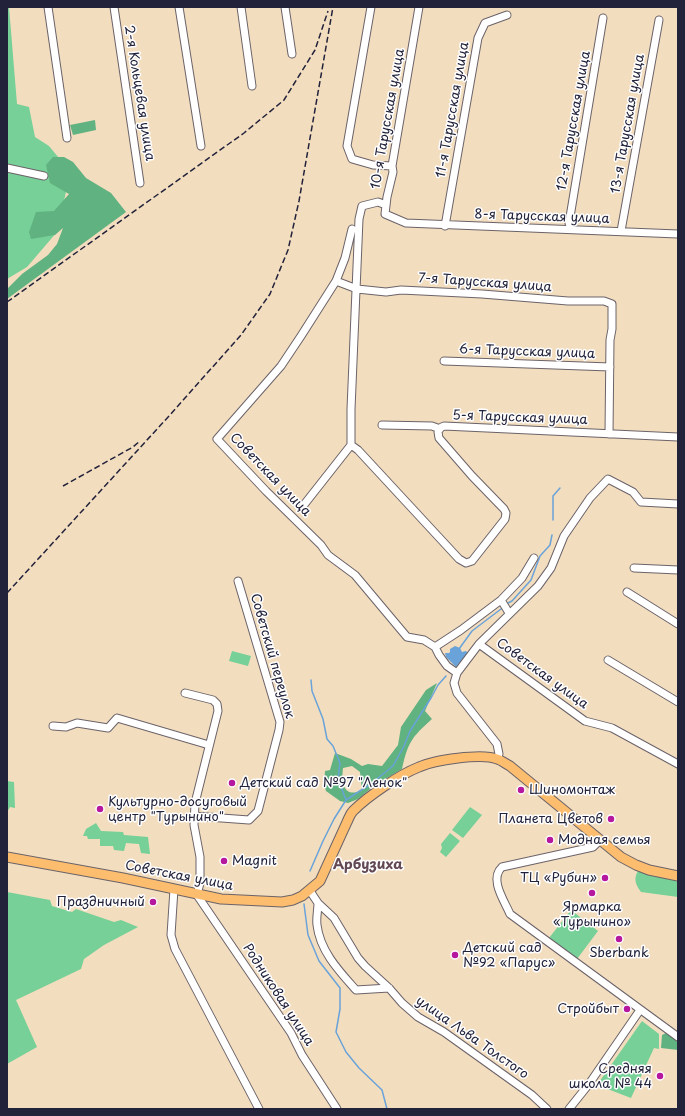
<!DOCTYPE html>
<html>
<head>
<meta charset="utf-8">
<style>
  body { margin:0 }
  #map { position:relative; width:685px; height:1116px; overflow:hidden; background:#f3ddbf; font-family:"Playpen Sans",sans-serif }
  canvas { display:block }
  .frame { position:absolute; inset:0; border:8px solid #22223b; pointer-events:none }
</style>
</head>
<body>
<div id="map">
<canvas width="685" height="1116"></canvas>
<div class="frame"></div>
</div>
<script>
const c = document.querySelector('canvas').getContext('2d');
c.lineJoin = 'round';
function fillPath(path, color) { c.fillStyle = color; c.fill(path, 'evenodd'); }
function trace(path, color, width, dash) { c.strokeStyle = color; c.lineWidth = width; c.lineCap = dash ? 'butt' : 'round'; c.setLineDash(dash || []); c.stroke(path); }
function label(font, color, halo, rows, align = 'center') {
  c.font = font + ' "Playpen Sans",sans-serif'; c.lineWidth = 3; c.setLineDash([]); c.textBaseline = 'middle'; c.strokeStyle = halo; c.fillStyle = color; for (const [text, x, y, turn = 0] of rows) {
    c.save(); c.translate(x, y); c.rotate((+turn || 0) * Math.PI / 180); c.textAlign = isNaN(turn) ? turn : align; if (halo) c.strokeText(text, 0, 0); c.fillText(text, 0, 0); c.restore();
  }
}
fillPath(new Path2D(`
  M7,7H9L17,104L29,107L35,137L49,146L63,163L70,174L57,232L27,267L7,279Z
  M232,651L251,656L248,666L229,661Z
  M7,781L14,782L15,808L10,807L7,812Z
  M470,807L482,815L463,838L452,830Z
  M96,823L101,831L123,832L124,835L148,837L150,854L141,853L139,844L126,843L124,851L114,850L113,846H100V839H88L87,836H83L86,829Z
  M450,833L460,841L446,857L440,852L442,848L441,844Z
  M638,871L644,872L653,876L678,880V897L641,892C636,885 633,879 638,871Z
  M7,892L50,900L52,906L72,912L76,909L114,922L121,920L138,927L104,945L84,959L81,969L16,1000L37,1047L7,1064Z
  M571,910L598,931L577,959L549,938Z
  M642,1021L659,1034V1049L654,1048L631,1098L597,1085Z`), '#76d097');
fillPath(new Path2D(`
  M95,120L96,130L73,135L70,125Z
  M53,157H64L73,162L86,178L111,193L126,212L7,299V289L22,274L48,255L57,244L63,228L55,235L31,239L29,232L36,212L54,211L69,194L50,183L46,165Z
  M437,683L425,711L432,719C412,737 408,742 402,769L375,785L358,799L348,803L340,801L326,791L324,785L325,771L330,770L335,753L351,759L362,766L368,764L382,766L398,745L401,727L426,690ZM352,766L360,772L362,790C344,799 341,783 343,768Z
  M666,1033L678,1042V1050L661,1048L662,1035Z`), '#60b280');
fillPath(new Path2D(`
  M455,646L460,648L462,652L466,651L468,653L456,667L446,657L445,653H449L450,652V649Z`), '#69a3d9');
trace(new Path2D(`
  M553,520V496L560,488
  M508,603L512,601L531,580L540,556L550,545L552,535
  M459,649L472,631L501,609
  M311,680L312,691L323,719L327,739L333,746L340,763L338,779L346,800
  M310,871L323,841L334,819L346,800L372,783L393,766L404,746L410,731L431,698L438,685L446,676
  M304,904L308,935L319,961L340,988V1009L336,1032L346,1052L359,1068L382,1090L387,1109`), '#69a3d9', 1.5);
const minor = new Path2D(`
  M48,7L67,138
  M114,7L140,183
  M179,7L201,146
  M241,7L252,86
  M285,7L292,54
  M371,7L347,146L352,159L373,165L392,166
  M419,7L392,166L393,172L387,197L385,214L406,223L678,234
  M7,168L44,176
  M445,226L478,38L485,23L507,15
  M352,229L345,258L336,281L301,336L281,366L217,439L266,491L321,545L328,555L355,575L407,637L424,640L435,647L439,655L447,666L457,673L454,683L457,693L497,744L499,754L497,759
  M571,229L569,223L603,18
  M621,231L659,20
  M336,281L357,289L386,292L401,290L482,294L568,301H604L612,304V329L610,340L609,434
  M444,361L610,367
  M382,425L432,426L440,429
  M351,445L358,450L459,559L466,563L472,561L505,519L506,513L504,509L472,476L439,438L438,432L440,428L444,426L678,437
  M303,506L351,445V409L359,219L362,206L378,202L386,205
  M634,568L678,570
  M627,592L678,624
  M501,600L509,613
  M479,644L585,721L612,728L678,764
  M435,647L461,630L501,600L522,578L534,558
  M608,660L678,702
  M457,673L479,644L538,586L551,568L564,536L590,498L608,479L633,492L641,502L678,504
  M185,693L213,700L217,704L218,711L195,803L194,825L200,857V883L197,895L291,1033L302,1055L337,1109
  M53,726L66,727L77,723L108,728L117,718L209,745
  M194,816L249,820L258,811L279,730L280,722L277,712L238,581
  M600,840L593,847L502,867C489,879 504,900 510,914L678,1037
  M174,889L171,935L175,949L259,1109
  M310,891L318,903L334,918L358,958L365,966L389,988L402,1003L418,1017L444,1032L532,1095L547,1109
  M318,903C318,910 316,918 317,925C320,951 339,971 356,990L389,988
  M569,1109L589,1084L640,1010`);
const major = new Path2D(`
  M7,857L123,878L221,899L282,902L293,900L302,896L320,881L347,822C349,818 350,814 353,811C368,796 399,775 419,767C434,760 482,753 497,759C501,760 506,764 510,766L621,857L636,865L649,870L678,876`);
trace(minor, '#6b6369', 9);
trace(major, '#6b6369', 11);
trace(minor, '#fff', 7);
trace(major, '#fcbd6f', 9);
trace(new Path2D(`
  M7,302L244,133L284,100L315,50L328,11
  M63,486L133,447L140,441
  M7,593L169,416L241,335L270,294L288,250L299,201L333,7`), '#22223b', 1.5, [6, 3]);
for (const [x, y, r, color] of [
  [232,783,4,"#b5179e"],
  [521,790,4,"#b5179e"],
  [100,809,4,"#b5179e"],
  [611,819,4,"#b5179e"],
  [550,840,4,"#b5179e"],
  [224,861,4,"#b5179e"],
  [605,878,4,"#b5179e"],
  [592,893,4,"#b5179e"],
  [153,902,4,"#b5179e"],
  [619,939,4,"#b5179e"],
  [455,955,4,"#b5179e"],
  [627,1009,4,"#b5179e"],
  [660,1076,4,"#b5179e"]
]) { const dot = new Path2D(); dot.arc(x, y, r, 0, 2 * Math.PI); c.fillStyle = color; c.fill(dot); trace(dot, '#fff', 1.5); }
label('13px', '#22223b', '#fff', [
  ["2-я Кольцевая улица",139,93,81],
  ["11-я Тарусская улица",453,110,-80],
  ["10-я Тарусская улица",388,119,-80],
  ["12-я Тарусская улица",574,121,-80],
  ["13-я Тарусская улица",628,124,-80],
  ["8-я Тарусская улица",542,217,2],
  ["7-я Тарусская улица",485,283,4],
  ["6-я Тарусская улица",527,352,2],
  ["5-я Тарусская улица",520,418,2],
  ["Советская улица",270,475,46],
  ["Советский переулок",272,656,74],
  ["Советская улица",542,674,36],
  ["Советская улица",179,876,11],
  ["Родниковая улица",278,995,57],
  ["улица Льва Толстого",472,1038,35]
]);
label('13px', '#22223b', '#fff', [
  ["Детский сад №97 \"Ленок\"",240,783],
  ["Шиномонтаж",529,790],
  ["Культурно-досуговый",108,802],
  ["центр \"Турынино\"",108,817],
  ["Планета Цветов",603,819,"right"],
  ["Модная семья",558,840],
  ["Magnit",232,861],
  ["ТЦ «Рубин»",597,878,"right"],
  ["Праздничный",145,902,"right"],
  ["Ярмарка",592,907,"center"],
  ["«Турынино»",592,922,"center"],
  ["Детский сад",463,948],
  ["№92 «Парус»",463,963],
  ["Sberbank",619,953,"center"],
  ["Стройбыт",619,1009,"right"],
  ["Средняя",652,1069,"right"],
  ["школа № 44",652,1084,"right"]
], 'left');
label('bold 14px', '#634953', '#fff', [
  ["Арбузиха",368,865]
]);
</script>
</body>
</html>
